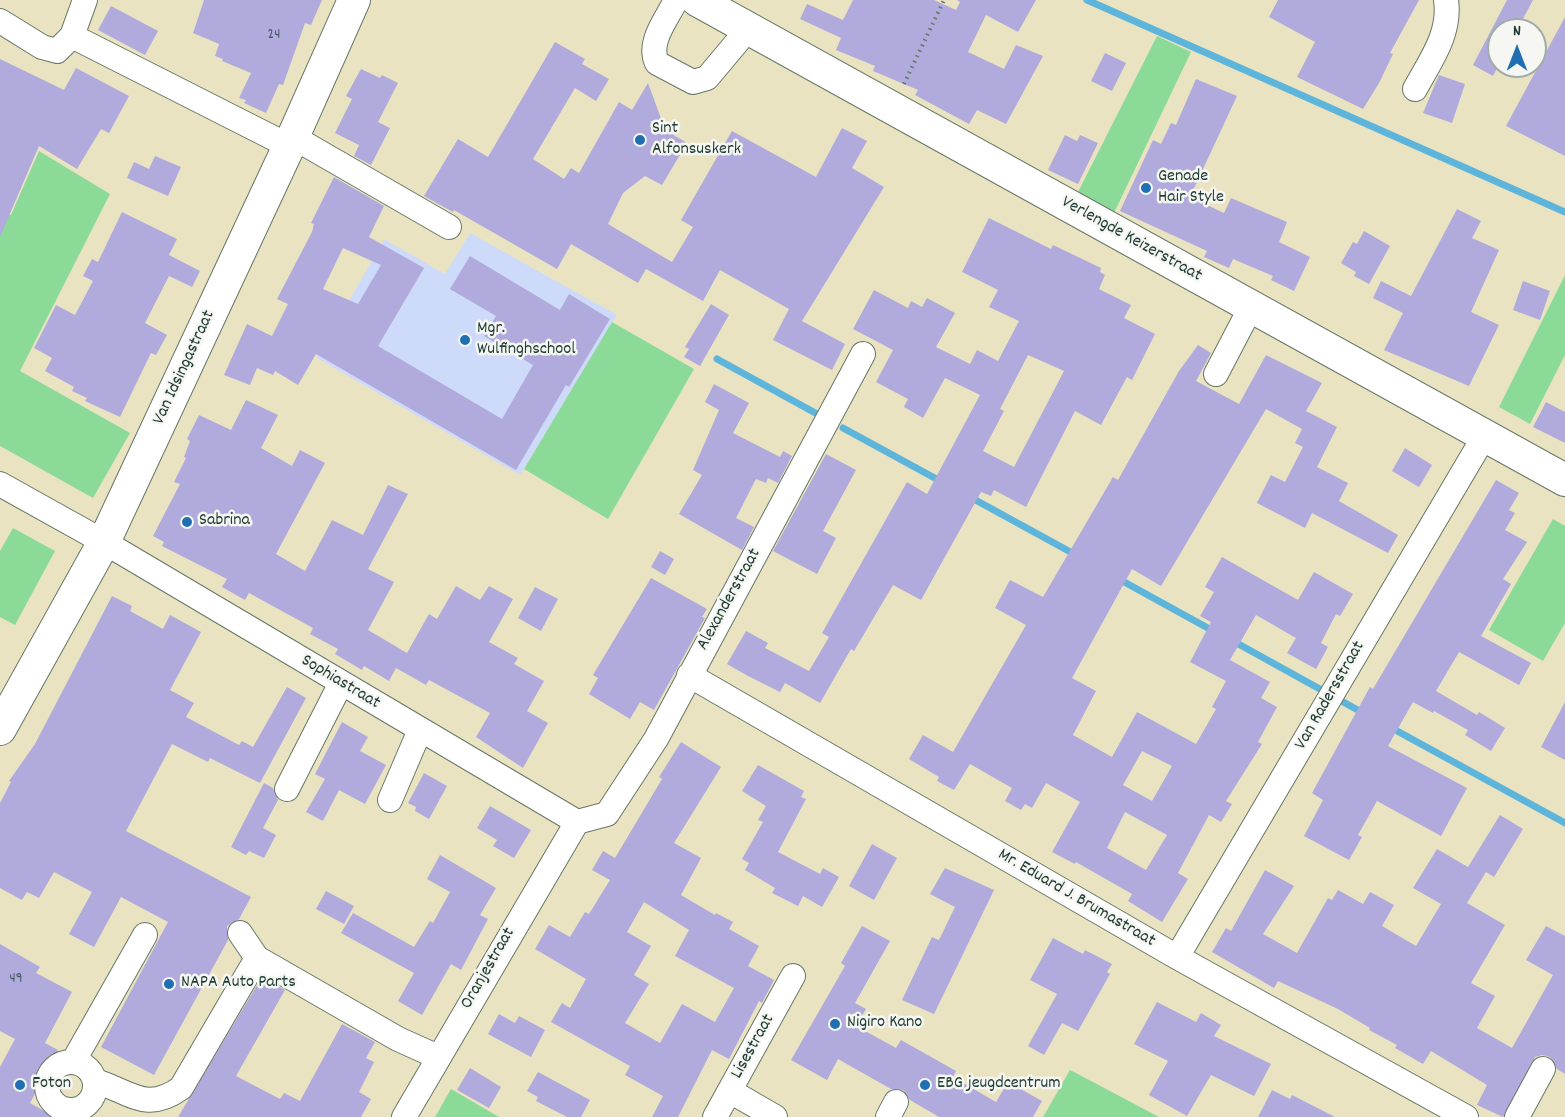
<!DOCTYPE html>
<html>
<head>
<meta charset="utf-8">
<style>
  body { margin:0 }
  #map { position:relative; width:1565px; height:1117px; overflow:hidden; background:#eae3c2; font-family:Dekko,sans-serif }
  canvas { display:block }
  .north { position:absolute; left:1487px; top:18px; width:60px; height:60px; box-sizing:border-box; background:#f6f6f2; border:2px solid #a0aca6; border-radius:50%; rotate:0deg; font-size:16px; font-weight:700; line-height:24px; text-align:center; color:#1f3d34 }
  .north::after { content:''; display:block; margin:auto; width:21px; height:27px; background:#1f6fb2; clip-path:polygon(50% 0,100% 100%,50% 72%,0 100%) }
</style>
</head>
<body>
<div id="map">
<canvas width="1565" height="1117"></canvas>
<div class="north">N</div>
</div>
<script>
const c = document.querySelector('canvas').getContext('2d');
c.lineJoin = 'round';
function fillPath(path, color) { c.fillStyle = color; c.fill(path, 'evenodd'); }
function trace(path, color, width, dash) { c.strokeStyle = color; c.lineWidth = width; c.lineCap = dash ? 'butt' : 'round'; c.setLineDash(dash || []); c.stroke(path); }
function label(font, color, halo, rows, align = 'center') {
  c.font = font + ' Dekko,sans-serif'; c.lineWidth = 5; c.setLineDash([]); c.textBaseline = 'middle'; c.strokeStyle = halo; c.fillStyle = color; for (const [text, x, y, turn = 0] of rows) {
    c.save(); c.translate(x, y); c.rotate((+turn || 0) * Math.PI / 180); c.textAlign = isNaN(turn) ? turn : align; if (halo) c.strokeText(text, 0, 0); c.fillText(text, 0, 0); c.restore();
  }
}
fillPath(new Path2D(`
  M470,233L617,315L520,475L317,358L384,239L445,274Z`), '#cedafa');
fillPath(new Path2D(`
  M1157,36L1191,52L1113,215L1077,194Z
  M39,151L110,194L20,371L130,433L93,498L0,446V210L11,215Z
  M1565,275V355L1530,424L1499,407Z
  M612,322L694,369L608,519L524,469Z
  M1553,519L1565,526V623L1543,661L1489,630Z
  M13,528L55,551L15,625L0,617V551Z
  M1070,1070L1076,1073L1159,1117H1043Z
  M451,1089L499,1117H435Z`), '#8bda98');
trace(new Path2D(`
  M1087,0L1565,212
  M717,359L819,415
  M843,428L942,482
  M970,497L1076,555
  M1117,578L1215,632
  M1233,641L1365,714
  M1388,726L1565,823`), '#5eb5db', 7);
fillPath(new Path2D(`
  M204,0H322L311,25L305,23L283,85L279,84L266,113L244,103L246,100L239,98L251,73L222,61L223,59L215,56L219,44L193,33Z
  M853,0H934L956,10L960,2L957,0H1036L1018,32L986,15L968,52L1004,69L1016,45L1043,56L1006,124L977,110L969,124L915,95L918,90L873,71L875,66L836,50L841,38L800,19L807,4L843,20Z
  M1278,0H1419L1390,53L1393,54L1379,83L1363,109L1297,77L1315,42L1269,17Z
  M1507,0H1533L1517,30H1499V64L1493,76L1473,65Z
  M111,6L158,31L145,55L98,30Z
  M1565,17V156L1506,126Z
  M555,42L585,59L582,64L609,79L596,101L575,88L533,159L564,179L571,168L579,173L619,102L632,110L648,83L662,121H650L687,143L662,185L645,176L623,193L608,224L672,262L693,227L681,220L732,131L816,177L842,128L867,141L852,168L884,187L802,321L845,344L832,370L773,340L789,309L720,270L703,301L646,269L638,283L571,244L557,269L454,210L453,212L424,196L458,139L488,157Z
  M1105,53L1126,63L1112,91L1091,81Z
  M0,59L64,90L76,68L129,96L109,133L101,129L77,169L39,146L0,237Z
  M361,69L380,78L382,75L398,83L378,122L390,128L371,165L354,156L359,145L335,133L352,99L346,96Z
  M1439,75L1465,84L1452,123L1423,113Z
  M1196,79L1237,96L1190,197L1224,213L1231,198L1287,222L1279,242L1310,257L1294,291L1271,280L1273,276L1233,259L1229,268L1204,257L1207,251L1120,211L1153,140L1161,144L1171,123L1176,125Z
  M1065,135L1077,141L1080,135L1098,143L1078,184L1048,170Z
  M155,156L181,167L168,196L127,178L134,162L149,169Z
  M334,177L384,206L369,237L424,268L378,346L502,419L533,365L484,336L496,316L450,289L470,256L560,310L569,294L610,319L569,387L566,385L516,470L316,354L298,385L275,371L273,375L257,368L250,385L224,375L247,324L272,336L288,304L277,299L312,232L314,224L311,223ZM343,248L381,265L358,304L323,289Z
  M1457,209L1481,221L1472,238L1499,250L1471,312L1499,325L1469,386L1384,350L1403,313L1373,298L1381,281L1411,296Z
  M122,212L177,239L169,255L200,271L192,287L169,276L145,323L167,335L156,355L151,353L120,417L85,401L87,398L72,391L74,387L45,371L52,358L34,348L56,305L75,315L93,281L83,276L92,259L98,262Z
  M989,218L1051,249L1053,245L1101,268L1100,272L1105,275L1099,289L1131,305L1124,318L1155,334L1132,380L1127,377L1101,425L1075,411L1026,507L994,490L991,496L981,492L921,600L893,585L854,651L851,649L820,703L785,683L780,692L748,676L727,664L746,631L768,643L765,648L809,671L829,637L822,633L907,482L927,494L980,395L945,378L923,418L904,407L908,399L876,382L893,350L853,329L874,290L908,308L911,301L922,307L927,298L955,313L936,347L970,364L977,350L998,361L1019,321L989,307L998,290L962,272ZM1028,355L1064,371L1014,467L983,451L1004,411L1000,409Z
  M1364,231L1390,246L1369,284L1354,276L1356,272L1341,263L1353,242L1357,244Z
  M1523,281L1550,291L1540,320L1513,310Z
  M711,304L729,315L700,366L684,357L689,349L685,347Z
  M1198,345L1211,353L1196,381L1239,404L1266,355L1322,383L1306,411L1337,427L1317,467L1348,483L1339,501L1398,535L1388,553L1312,513L1305,528L1257,503L1271,475L1285,482L1303,447L1295,443L1302,429L1266,409L1161,586L1132,569L1072,678L1096,691L1073,735L1112,757L1137,712L1196,744L1216,709L1212,707L1226,681L1190,662L1211,622L1200,616L1214,592L1205,587L1222,557L1298,600L1314,572L1353,594L1340,616L1336,614L1321,643L1328,647L1316,669L1287,653L1296,638L1256,615L1230,660L1270,682L1261,698L1277,707L1258,742L1262,744L1226,801L1232,804L1221,822L1209,815L1178,873L1188,879L1162,922L1128,901L1132,894L1076,862L1075,864L1052,852L1080,802L1046,783L1032,808L1025,804L1021,810L1005,801L1012,788L970,764L954,790L937,781L939,777L909,759L923,735L953,752L1026,625L995,608L1010,580L1043,597L1113,477L1118,480L1179,371ZM1142,751L1172,766L1152,801L1123,785ZM1125,812L1167,835L1146,870L1107,848Z
  M714,384L749,403L733,433L780,457L783,451L792,456L778,483L768,478L766,483L756,479L736,518L754,527L742,550L679,514L702,475L693,470L719,410L705,402Z
  M246,400L278,415L261,448L292,466L300,450L325,463L276,554L305,571L332,520L363,535L388,485L408,494L368,569L394,582L368,630L407,653L429,614L437,619L456,586L480,600L489,586L513,599L489,642L518,658L514,664L544,681L527,711L548,723L523,768L476,737L490,713L429,680L426,685L396,668L389,681L364,666L362,670L335,654L338,649L310,634L313,628L249,593L245,600L222,587L227,579L162,546L164,542L153,536L180,484L174,482L186,458L184,457L190,441L187,439L199,415L231,430Z
  M1546,402L1565,412V443L1533,427Z
  M1405,448L1432,465L1419,487L1392,471Z
  M826,454L856,470L823,531L836,538L817,574L773,551Z
  M1496,480L1519,493L1509,510L1515,513L1505,530L1527,542L1503,579L1511,584L1481,636L1531,663L1519,685L1459,652L1436,691L1477,715L1479,712L1505,728L1491,751L1465,735L1468,730L1434,711L1433,713L1413,702L1388,746L1467,788L1441,836L1377,801L1358,835L1362,837L1349,860L1304,836L1323,800L1312,793L1370,687L1373,689Z
  M660,551L674,559L665,575L651,567Z
  M651,578L707,609L702,617L705,618L654,710L640,702L630,719L589,694L598,678L593,675Z
  M535,587L558,599L541,631L518,618Z
  M112,596L132,606L130,611L163,629L170,615L201,632L170,690L194,703L186,717L239,745L242,741L253,747L287,687L306,698L260,783L210,758L208,762L172,744L126,831L251,897L239,919L227,926L228,940L154,1075L101,1047L168,922L121,897L94,947L69,934L92,892L54,872L39,898L27,892L22,900L0,888V803L11,782L9,781L35,744Z
  M1565,702V760L1541,747Z
  M342,722L368,737L360,751L386,765L365,804L339,790L323,821L306,812L325,779L315,774Z
  M681,742L721,767L674,843L701,858L681,895L715,915L716,913L733,922L729,929L759,946L748,966L774,980L762,1003L759,1001L729,1059L712,1050L678,1117H652L663,1096L625,1075L630,1066L551,1022L562,1003L570,1008L586,979L535,949L549,925L570,937L585,912L589,914L610,880L592,870L603,851L615,858L662,779L659,777ZM644,902L689,930L675,956L734,988L715,1022L682,1004L660,1043L625,1023L649,984L634,975L651,946L627,932Z
  M758,765L804,791L801,797L806,799L778,852L820,874L823,868L839,877L822,907L803,896L798,906L772,893L775,888L745,870L749,863L742,859L763,822L758,820L766,806L742,791Z
  M424,773L447,786L429,819L415,811L416,807L408,803Z
  M264,783L273,788L278,800L263,828L276,835L264,858L249,851L246,855L231,847Z
  M490,806L531,830L514,858L493,846L497,840L477,828Z
  M1500,815L1523,829L1494,877L1486,872L1467,903L1505,925L1471,983L1495,996L1477,1028L1512,1048L1553,975L1526,960L1546,926L1565,936V1074L1557,1069L1550,1057L1542,1055L1535,1057L1503,1117L1477,1105L1487,1085L1431,1051L1423,1064L1395,1048L1397,1045L1369,1030L1370,1028L1338,1009L1278,981L1274,988L1212,952L1226,928L1231,931L1265,870L1294,886L1263,934L1297,953L1328,898L1332,900L1338,890L1363,904L1370,892L1394,905L1382,926L1416,946L1441,904L1413,888L1437,849L1468,867Z
  M872,844L897,858L874,900L849,886Z
  M440,855L496,888L480,915L488,919L461,970L451,964L422,1015L398,1001L414,973L341,933L353,913L414,947L430,921L433,923L450,892L427,879Z
  M945,868L994,890L934,1014L902,1000L932,937L939,940L955,907L930,894Z
  M326,891L354,906L344,924L316,909Z
  M862,926L890,941L855,1003L866,1009L856,1026L896,1048L901,1040L956,1071L953,1077L996,1102L1008,1082L1042,1101L1033,1117H939L910,1100L903,1090L891,1089L838,1059L827,1080L791,1060L845,966L841,963Z
  M1053,938L1083,954L1085,950L1112,964L1107,972L1110,974L1078,1031L1062,1023L1044,1055L1028,1046L1057,994L1030,980Z
  M0,944L40,967L36,973L72,992L45,1043L58,1050L30,1103L55,1117H0V1067L15,1039L0,1031Z
  M262,977L285,990L236,1076L280,1099L284,1093L300,1101L342,1024L375,1042L366,1058L374,1062L359,1092L371,1099L361,1117H178Z
  M1157,1002L1196,1022L1201,1013L1221,1025L1214,1036L1271,1064L1254,1096L1211,1075L1187,1116L1149,1095L1168,1061L1134,1044Z
  M499,1014L515,1023L519,1016L545,1030L531,1057L488,1034Z
  M470,1068L501,1087L489,1108L457,1090Z
  M538,1072L590,1100L581,1117H567L536,1101L538,1097L527,1091Z
  M1272,1090L1290,1099L1292,1095L1335,1117H1258Z`), '#b0aadd');
const minor = new Path2D(`
  M676,0C667,19 647,42 657,63L693,82L707,78L749,28
  M0,21L42,47L57,51L72,36L85,0
  M72,36L289,146
  M1415,89C1430,61 1451,34 1446,0
  M293,137L449,227
  M1216,374L1251,307
  M0,484L104,542L577,822
  M689,675L1177,957L1466,1117
  M287,789L341,683
  M390,800L420,730
  M577,822L607,814L656,739L863,354
  M240,933L257,958
  M1177,957L1485,435
  M47 1086a24 24 0 1 1 48 0a24 24 0 1 1-48 0Z
  M73,1062L145,935
  M95,1081C131,1092 146,1113 181,1088L257,958L398,1039L438,1057
  M730,1091L775,1117
  M404,1117L577,822
  M715,1117L793,976
  M888,1117L896,1102
  M1517,1117L1543,1069`);
const major = new Path2D(`
  M697,0L1565,480
  M0,729L104,542L289,146L354,0`);
trace(minor, '#676', 26);
trace(major, '#676', 34);
trace(new Path2D(`
  M904,84L944,0`), '#676', 4, [1.5, 4.5]);
trace(minor, '#fff', 24);
trace(major, '#fff', 32);
for (const [x, y, r, color] of [
  [640,140,6,"#1f6fb2"],
  [1146,188,6,"#1f6fb2"],
  [465,340,6,"#1f6fb2"],
  [187,522,6,"#1f6fb2"],
  [169,984,6,"#1f6fb2"],
  [835,1024,6,"#1f6fb2"],
  [20,1085,6,"#1f6fb2"],
  [925,1085,6,"#1f6fb2"]
]) { const dot = new Path2D(); dot.arc(x, y, r, 0, 2 * Math.PI); c.fillStyle = color; c.fill(dot); trace(dot, '#f6f6f2', 2); }
label('15px', '#43585e', null, [
  ["24",274,36],
  ["49",16,980]
]);
label('18px', '#1f3d34', '#f6f6f2', [
  ["Sint",652,130],
  ["Alfonsuskerk",652,151],
  ["Genade",1158,178],
  ["Hair Style",1158,199],
  ["Mgr.",477,330],
  ["Wulfinghschool",477,351],
  ["Sabrina",199,522],
  ["NAPA Auto Parts",181,984],
  ["Nigiro Kano",847,1024],
  ["Foton",32,1085],
  ["EBG jeugdcentrum",937,1085]
], 'left');
label('18px', '#1f3d34', '#f6f6f2', [
  ["Verlengde Keizerstraat",1131,240,29],
  ["Van Idsingastraat",185,368,-65],
  ["Alexanderstraat",730,600,-61],
  ["Sophiastraat",340,683,31],
  ["Van Radersstraat",1331,696,-60],
  ["Mr. Eduard J. Brumastraat",1076,899,30],
  ["Oranjestraat",489,969,-60],
  ["Lisestraat",754,1047,-61]
]);
</script>
</body>
</html>
